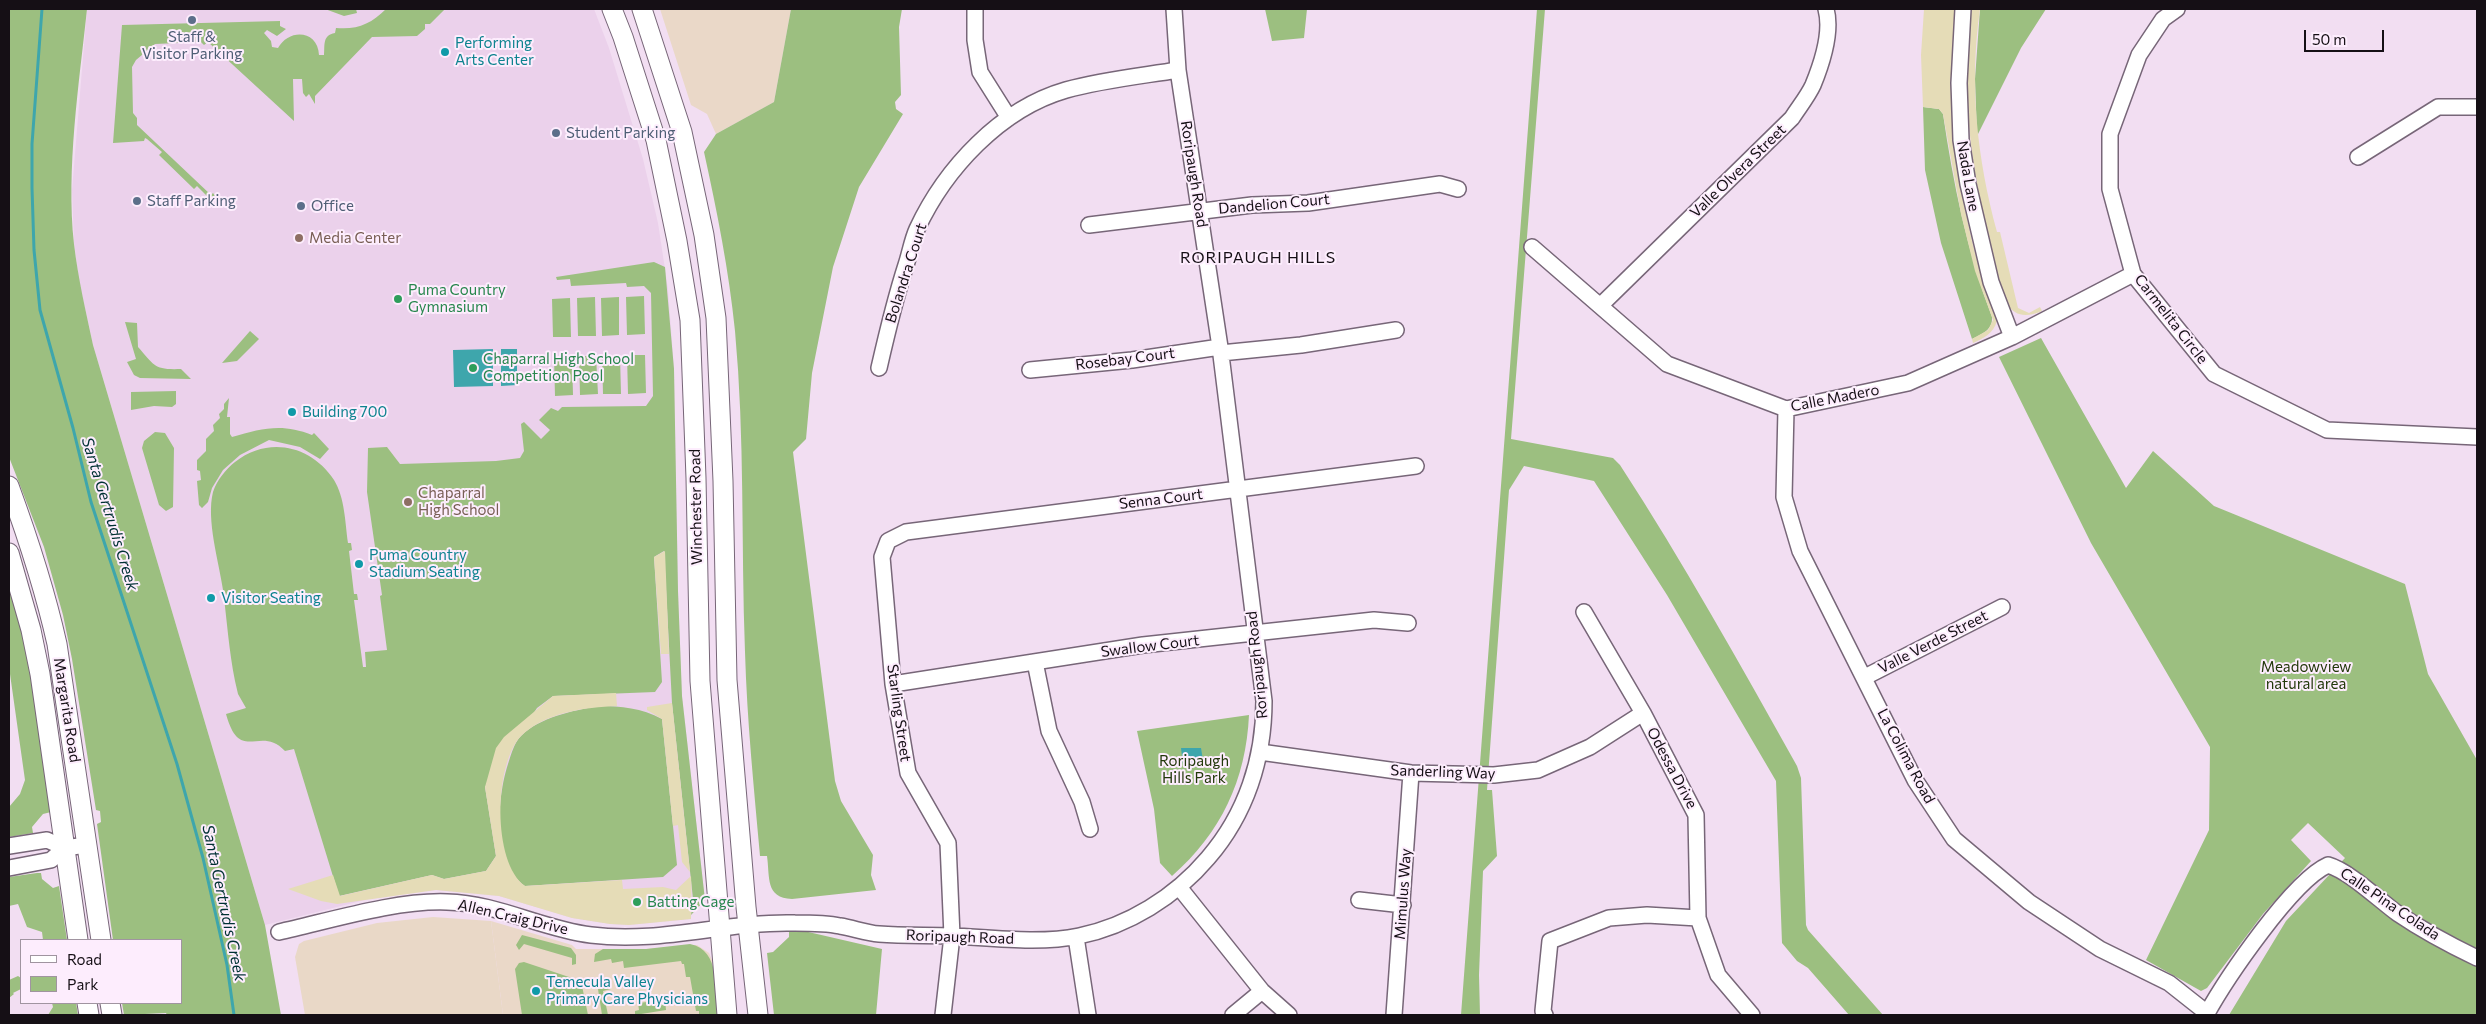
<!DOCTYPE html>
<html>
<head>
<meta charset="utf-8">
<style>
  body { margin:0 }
  #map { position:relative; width:2486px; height:1024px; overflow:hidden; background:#f2def2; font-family:Commissioner,sans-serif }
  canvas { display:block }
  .frame { position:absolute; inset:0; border:10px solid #150f15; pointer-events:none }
  .legend { position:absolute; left:20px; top:939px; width:162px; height:65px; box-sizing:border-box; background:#fdedfd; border:1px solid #a094a0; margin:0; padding:6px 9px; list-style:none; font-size:15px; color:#150f15 }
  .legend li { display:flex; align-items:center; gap:10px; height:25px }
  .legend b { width:25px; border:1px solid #a094a0 }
  .scale { position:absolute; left:2304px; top:30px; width:80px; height:22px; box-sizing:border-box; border:2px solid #150f15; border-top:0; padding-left:6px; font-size:15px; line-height:18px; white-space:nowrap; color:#150f15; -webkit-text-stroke:4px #fdedfd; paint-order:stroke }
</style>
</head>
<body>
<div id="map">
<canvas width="2486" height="1024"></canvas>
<div class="frame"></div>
<ul class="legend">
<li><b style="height:6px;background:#fff"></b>Road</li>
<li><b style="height:14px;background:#9cbf80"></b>Park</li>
</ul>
<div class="scale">50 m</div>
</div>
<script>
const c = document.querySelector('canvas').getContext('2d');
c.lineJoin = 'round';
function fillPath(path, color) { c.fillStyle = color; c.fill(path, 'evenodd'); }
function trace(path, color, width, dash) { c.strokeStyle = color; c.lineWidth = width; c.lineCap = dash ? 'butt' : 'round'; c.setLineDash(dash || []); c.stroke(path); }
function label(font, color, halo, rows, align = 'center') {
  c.font = font + ' Commissioner,sans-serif'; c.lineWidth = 4; c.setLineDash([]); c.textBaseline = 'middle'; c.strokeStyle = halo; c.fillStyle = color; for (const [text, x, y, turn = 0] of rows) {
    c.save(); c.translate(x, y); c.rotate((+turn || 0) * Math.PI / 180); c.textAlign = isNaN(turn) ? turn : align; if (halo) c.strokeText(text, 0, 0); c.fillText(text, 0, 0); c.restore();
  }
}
fillPath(new Path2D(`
  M660,9H791L774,102L716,134L707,114L691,105Z
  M491,921L572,945L576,949H646L697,945L709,953L712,960L717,1015H503Z`), '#ead8c8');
fillPath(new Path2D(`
  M433,917L491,921L503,1015H305L295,957L299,944L304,941L377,923Z`), '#e9d8c7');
fillPath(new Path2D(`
  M87,9H594L609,48L643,159L658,223L668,289L674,369L678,591L682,696L705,900L691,915V919L629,925L610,924L572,918L499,896L436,890L377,897L265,925L93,345L79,281L74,243L72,190Z`), '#ebd1eb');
fillPath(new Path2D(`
  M9,9H87C79,85 66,168 74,244C78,278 86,312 93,345L265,925L281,1015H167L166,1013L124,1015L122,1003H181V940H113L97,824L101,822L100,811L96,810L72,659L63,615L44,547L9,457Z
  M325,9H356L357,13L344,16Z
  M386,9H445L430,24H425V29L417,36L372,37L315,96V104L309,94L306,97L303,93L302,79H293L294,121L208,42L204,45L201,42L155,44L136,60L132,67L133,113L137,118V125L211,195L213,193L216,197L215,199H210L197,186L194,189L159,155L162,152L147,139L145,138L144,141L113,143L122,25L280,21V26L286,29L277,36L267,30L264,33L271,41L272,47L278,48C289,28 318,30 319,55H324C325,46 322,35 335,33L336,28C357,30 371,24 386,9Z
  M791,9H902L899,27L901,95L895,102L896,109L903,114L859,187L833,267L812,373L806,439L793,452L835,781L841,801L873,855L871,875L876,890L792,899C765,898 770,877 767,856H760C754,788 747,721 745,652C741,545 745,438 735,331C729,271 717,211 704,152L716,134L774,102Z
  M1265,9H1307L1304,38L1272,41Z
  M1537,9H1545L1511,439L1613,458L1620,465C1683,562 1740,664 1797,766L1801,778L1806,925L1808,930L1883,1015H1849L1808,968L1797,961L1782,943L1776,781L1667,595L1594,481L1524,466L1509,490L1487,790H1492L1497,856L1483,871L1479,975L1480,1015H1461Z
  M1980,9H2046L2021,48L1977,136L1975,79Z
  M1923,107L1939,109L1943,114C1953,183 1967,251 1992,317C1993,330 1982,334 1972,339L1941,243L1925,170Z
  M654,262L665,267L674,369L678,591L682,696L705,900L691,915L693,899L672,703L664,551L654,557L662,682L655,692L553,696L537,708L485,787L496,856L486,871L444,879L432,875L339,896L294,749L285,751C260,724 240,765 226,714L246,708L238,694L235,681C229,651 227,621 223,590C219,562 206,520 213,492C217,480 226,469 235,462C268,436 311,445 334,480C345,498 345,522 348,543H351L352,550L349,551L354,594H357L358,600H354L363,667H366L365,652L387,650L380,596L382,595L367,492L368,448L387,447L400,464L496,461L520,458L524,451L521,424L524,422L541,439L550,430L539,420L551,408L558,411L562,407L646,406L653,396L651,293L644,286L627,287L626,283L571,286L570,279L557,280L556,277Z
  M644,296L645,334L627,335L626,297Z
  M595,297L596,336H578L577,298Z
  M619,297V335L602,336L601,298Z
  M570,298L571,337H553L552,299Z
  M125,322L137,323L138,347C155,366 154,370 181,369L191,379L140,378L134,375L127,362L136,359Z
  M250,331L259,339L237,361L222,363Z
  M2041,338L2126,488L2153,451L2214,506L2405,584L2428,674L2477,760V1015H2229L2286,921L2345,858L2308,823L2291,840L2311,861L2263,914L2207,988L2201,991L2146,960L2209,830L2210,747L2091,543L1999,357Z
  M627,355H645L646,393L628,394Z
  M579,356H596L598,394L580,395Z
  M602,356H620L621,394H603Z
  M554,357H572L573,395L555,396Z
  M176,391V404L172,407L154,406L131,410V392Z
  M229,398L227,417H230V434L232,437C262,428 283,423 312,435L314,433L329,449L320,459L300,447L269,440L240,455L223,470L212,488L208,502L202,508L199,505L197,481L201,480L200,471L197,470V460L206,451V439L214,431L213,425L220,418L219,414L224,409V404Z
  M155,432L165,433L174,448L173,507L166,511L159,505L142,448L144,441Z
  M9,580L30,668L51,812L43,814L32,827L33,833L9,837V807L20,794L25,780L9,667Z
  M598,706C622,706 641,708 662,719L677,865L663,877L525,886C492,862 497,798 508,764C511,755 514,743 521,736C540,717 572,711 598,706Z
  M1249,715C1246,780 1221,833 1172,876L1160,863L1154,809L1137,731Z
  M37,873H41L42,879L53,888L59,886L67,940H43L42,932L27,927L18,904L9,906V877Z
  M804,931L882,949L876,1015H774L767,953L773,952L789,937V932Z
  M522,935L571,948L576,955V964L572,965V958L524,944L519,950L516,945Z
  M690,944C721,950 715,991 717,1015H699V1011H696L690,977H686L684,964H682L681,961L624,968L623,961L612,963L611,959L594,962L595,954L603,949H646Z
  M524,962L581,981L588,1015H522L515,969L519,963Z
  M18,976L21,978V989L13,993L14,994L9,998V980Z
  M609,986L611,989L603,991L608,1015H602L598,989Z
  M665,1000L666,1010L635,1015V1011L639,1010L638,1003Z
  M52,1003H76L78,1015H48L53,1007Z`), '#9cbf80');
fillPath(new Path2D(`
  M1924,9H1956C1946,96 1956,186 1980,271C1984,288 1994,304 1997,321C1993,334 1984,338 1973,343L1972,339L1988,330L1993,320L1975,271L1961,214L1943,114L1939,109L1923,107L1921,55Z
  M1971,9H1980C1969,85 1977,158 1997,232H2000L2018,308L2029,313L2040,307L2042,311C2027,317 2016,318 2005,302C1999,284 1996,265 1991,247C1970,164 1961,94 1971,9Z
  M665,551L669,654H661L654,557Z
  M616,693L617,706C585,707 544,713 521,736C494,764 492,862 525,886L622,880L623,889L663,887L676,890L691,876C692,891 691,904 691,919L629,925L610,924L572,918L499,896L436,890L337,904L321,901L288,889L333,875L340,896L432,875L444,879L486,871L496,856L485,787L496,748L504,737L553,696Z
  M672,703L690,872L682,862L678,825L673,826L662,719L647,710V707Z`), '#e5dcb7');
fillPath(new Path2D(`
  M493,349V386L454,387L453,350Z
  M501,349H517V385L501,386Z
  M1181,748H1201L1203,760L1183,765Z`), '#3ea6ac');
trace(new Path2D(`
  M42,9L32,144V188L34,250L40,310L73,428L91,502L177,764L203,858L227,965L234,1015`), '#3ea6ac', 3);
const minor = new Path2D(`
  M975,9V40L980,72L1009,118
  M1963,9L1959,83L1961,140L1968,184L1991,282L2012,337
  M2177,9L2163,19L2139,55L2110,134V189L2133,274L2214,374L2327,430L2477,437
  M2358,157L2438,107H2477
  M1089,225L1252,205L1308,203L1440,184L1458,189
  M1532,247L1667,364L1786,409L1908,383L2012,337L2133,274
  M1601,305L1792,118C1799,107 1808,96 1813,85C1822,63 1832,31 1826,9
  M1221,353L1301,345L1396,330
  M879,368C887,333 895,299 906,265C910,253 912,240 917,229C945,169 1000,109 1066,90C1102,80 1141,76 1178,70
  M1030,370L1132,360L1220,347
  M1786,409L1784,497L1800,551L1915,780L1954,839L2029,902L2100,949L2169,983L2207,1013
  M1584,612L1643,713L1696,815L1698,918L1718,975L1752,1015
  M1035,662L1049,731L1082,802L1090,829
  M1865,677L2002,607
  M893,684L1143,645L1374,620L1408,623
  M1260,752L1411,773L1494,775L1538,770L1590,747L1643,713
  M9,846L47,840L65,848
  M9,868L51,860L65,848L86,845
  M1179,887L1262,991L1289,1015
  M1359,900L1403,905
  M279,932C329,921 396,900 447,902C497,903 542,929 591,935C660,944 727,921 795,923C810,923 826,923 840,926C853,928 866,933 879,934C904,936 929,935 953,936C993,938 1040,944 1079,936C1128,926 1175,897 1208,858C1246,814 1264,759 1264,701L1220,347L1178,70L1174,9
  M1076,937L1088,1015
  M943,1015L952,936L948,843L908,773L893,684L882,557L888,541L906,532L1416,466
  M1233,1015L1262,991
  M1394,1015L1411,773
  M1545,1015L1543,1011L1550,941L1609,918L1647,915L1698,918
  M2206,1015C2226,979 2292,881 2328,865C2349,871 2378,899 2397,913C2422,930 2450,945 2477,958`);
const major = new Path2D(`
  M612,9L623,37L656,140L677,241L690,320L696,478L700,681L727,1015
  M642,9L682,132L704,235L716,318L723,481L727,680L746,907L758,1015
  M9,486C28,538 45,590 57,644L101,940
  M9,553L31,630L40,674L78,940
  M87,1003L89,1015
  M110,1003L112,1015`);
trace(minor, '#776678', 18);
trace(major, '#776678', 21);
trace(minor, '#fff', 15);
trace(major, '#fff', 19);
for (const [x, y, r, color] of [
  [192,20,5,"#5c6f8a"],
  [445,52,5,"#0f9aa8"],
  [556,133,5,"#5c6f8a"],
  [137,201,5,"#5c6f8a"],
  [301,206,5,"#5c6f8a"],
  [299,238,5,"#8d6e63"],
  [398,299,5,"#2e9e5b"],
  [473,368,5,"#2e9e5b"],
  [292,412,5,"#0f9aa8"],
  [408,502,5,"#8d6e63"],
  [359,564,5,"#0f9aa8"],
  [211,598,5,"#0f9aa8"],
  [637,902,5,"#2e9e5b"],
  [536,991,5,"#0f9aa8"]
]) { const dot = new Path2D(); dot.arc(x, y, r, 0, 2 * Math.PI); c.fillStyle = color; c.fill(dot); trace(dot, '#fdedfd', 2); }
label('15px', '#4e5e75', '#fdedfd', [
  ["Staff &",192,37,"center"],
  ["Visitor Parking",192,54,"center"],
  ["Student Parking",566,133],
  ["Staff Parking",147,201],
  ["Office",311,206]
], 'left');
label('15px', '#0d838f', '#fdedfd', [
  ["Performing",455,43],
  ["Arts Center",455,60],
  ["Building 700",302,412],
  ["Puma Country",369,555],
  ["Stadium Seating",369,572],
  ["Visitor Seating",221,598],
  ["Temecula Valley",546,982],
  ["Primary Care Physicians",546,999]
], 'left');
label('15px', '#150f15', '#fdedfd', [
  ["Valle Olvera Street",1738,171,-44],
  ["Roripaugh Road",1194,174,81],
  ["Nada Lane",1968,176,80],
  ["Dandelion Court",1274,204,-5],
  ["Bolandra Court",906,273,-72],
  ["Carmelita Circle",2171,319,52],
  ["Rosebay Court",1125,359,-7],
  ["Calle Madero",1835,398,-11],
  ["Senna Court",1161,499,-7],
  ["Winchester Road",696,507,-91],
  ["Valle Verde Street",1933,642,-27],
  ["Swallow Court",1150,646,-7],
  ["Roripaugh Road",1257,665,-96],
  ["Margarita Road",67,710,81],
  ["Starling Street",899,713,82],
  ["La Colima Road",1906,756,62],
  ["Odessa Drive",1672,768,62],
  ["Sanderling Way",1443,772,2],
  ["Mimulus Way",1403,894,-86],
  ["Calle Pina Colada",2390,904,34],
  ["Allen Craig Drive",513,917,13],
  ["Roripaugh Road",960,937,2]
]);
label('15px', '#785e54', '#fdedfd', [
  ["Media Center",309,238],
  ["Chaparral",418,493],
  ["High School",418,510]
], 'left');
label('15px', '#27864d', '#fdedfd', [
  ["Puma Country",408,290],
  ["Gymnasium",408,307],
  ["Chaparral High School",483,359],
  ["Competition Pool",483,376],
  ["Batting Cage",647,902]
], 'left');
label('15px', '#22380a', '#fdedfd', [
  ["Meadowview",2306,667],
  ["natural area",2306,684],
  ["Roripaugh",1194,761],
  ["Hills Park",1194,778]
]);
c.letterSpacing = '1px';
label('16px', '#150f15', '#fdedfd', [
  ["RORIPAUGH HILLS",1258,258]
]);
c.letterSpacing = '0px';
label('italic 16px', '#003133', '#fdedfd', [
  ["Santa Gertrudis Creek",110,514,73],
  ["Santa Gertrudis Creek",224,903,78]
]);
</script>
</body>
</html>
